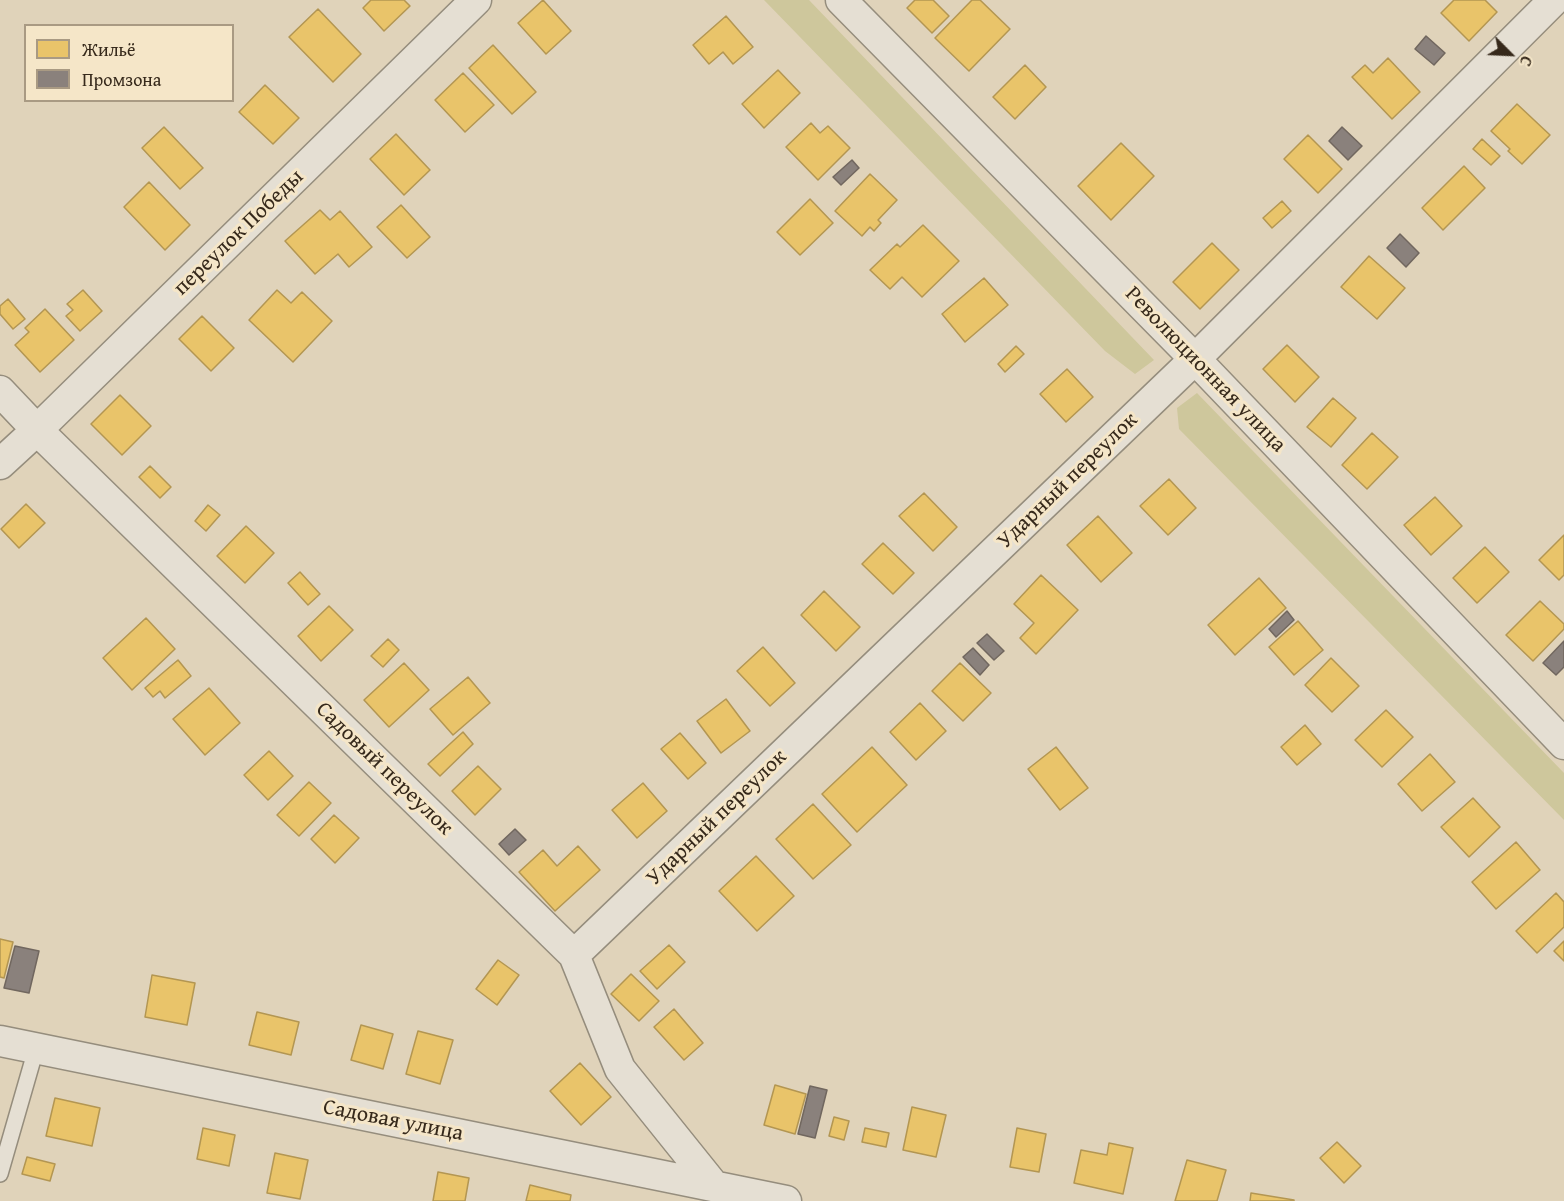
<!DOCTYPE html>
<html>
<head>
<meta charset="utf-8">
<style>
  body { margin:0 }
  #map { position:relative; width:1564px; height:1201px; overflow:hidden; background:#e0d3ba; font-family:"Gentium Book Plus",serif }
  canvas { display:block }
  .legend { position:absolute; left:24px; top:24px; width:210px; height:78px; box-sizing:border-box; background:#f5e6c8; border:2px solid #a99a83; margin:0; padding:8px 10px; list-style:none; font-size:18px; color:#36291b }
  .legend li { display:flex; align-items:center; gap:12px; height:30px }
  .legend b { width:30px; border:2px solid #a99a83 }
  .north { position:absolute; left:1480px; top:24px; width:60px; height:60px; -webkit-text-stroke:4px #f5e6c8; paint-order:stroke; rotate:114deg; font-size:16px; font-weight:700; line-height:24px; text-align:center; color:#36291b }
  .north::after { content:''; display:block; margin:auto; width:21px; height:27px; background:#36291b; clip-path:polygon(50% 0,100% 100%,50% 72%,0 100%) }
</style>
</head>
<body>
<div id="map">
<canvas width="1564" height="1201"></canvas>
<ul class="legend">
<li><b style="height:16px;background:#e9c46a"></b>Жильё</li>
<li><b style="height:16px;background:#8a817c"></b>Промзона</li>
</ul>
<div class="north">С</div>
</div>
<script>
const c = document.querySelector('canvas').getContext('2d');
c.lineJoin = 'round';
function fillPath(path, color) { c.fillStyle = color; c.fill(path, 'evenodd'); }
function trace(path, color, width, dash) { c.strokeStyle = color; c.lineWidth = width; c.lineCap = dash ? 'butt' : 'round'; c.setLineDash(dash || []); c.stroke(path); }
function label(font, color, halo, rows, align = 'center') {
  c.font = font + ' "Gentium Book Plus",serif'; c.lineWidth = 6; c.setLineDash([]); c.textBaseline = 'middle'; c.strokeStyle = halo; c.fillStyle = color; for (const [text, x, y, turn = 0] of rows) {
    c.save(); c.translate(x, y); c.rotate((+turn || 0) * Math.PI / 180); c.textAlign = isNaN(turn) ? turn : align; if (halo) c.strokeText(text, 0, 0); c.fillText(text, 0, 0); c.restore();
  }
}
fillPath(new Path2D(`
  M764,0H809L1154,360L1135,374L1105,351Z
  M1197,393L1564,773V820L1179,429L1177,408Z`), '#cec79c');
const homes = new Path2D(`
  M371,0H404L410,6L384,31L363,8Z
  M543,0L571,31L546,54L518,23Z
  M915,0H933L949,16L932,33L907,8Z
  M972,0H980L1010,29L969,71L935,38Z
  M1454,0H1485L1497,12L1469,41L1441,13Z
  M318,9L361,54L333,82L289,37Z
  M726,16L753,47L733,64L723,52L709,64L693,45Z
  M493,45L536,92L512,114L469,68Z
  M1388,58L1420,92L1392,119L1352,77L1365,65L1373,73Z
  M1025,65L1046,87L1015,119L993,97Z
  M778,70L800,93L764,128L742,104Z
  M463,73L494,105L465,132L435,100Z
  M265,85L299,118L273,144L239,112Z
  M1517,104L1550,135L1522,164L1508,151L1510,149L1491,131Z
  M811,123L820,133L828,126L850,148L818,180L786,147Z
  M164,127L203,168L180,189L142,148Z
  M396,134L430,170L404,195L370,159Z
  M1308,135L1342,169L1318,193L1284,159Z
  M1482,139L1500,156L1491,165L1473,149Z
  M1121,143L1154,176L1111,220L1078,186Z
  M1464,166L1485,188L1443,230L1422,208Z
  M870,174L897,200L878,220L881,223L874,231L870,227L862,236L835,211Z
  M149,182L190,225L165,250L124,207Z
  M810,199L833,223L800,255L777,232Z
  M1282,201L1291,211L1272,228L1263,218Z
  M401,205L430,237L407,258L377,227Z
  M320,210L330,220L340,211L372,247L349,267L338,254L315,274L285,241Z
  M923,225L959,261L922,297L902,277L890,289L870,270L897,244L900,247Z
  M1212,243L1239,270L1200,309L1173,282Z
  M1369,256L1405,288L1377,319L1341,287Z
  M984,278L1008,305L965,342L942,314Z
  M83,290L102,311L80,331L66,316L73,310L67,304Z
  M277,290L291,303L302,292L332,321L293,362L249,320Z
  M8,299L25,319L13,329L0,314V306Z
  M45,309L74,340L40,372L15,345L29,332L25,328Z
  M202,316L234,348L211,371L179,339Z
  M1287,345L1319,377L1295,402L1263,369Z
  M1016,346L1024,354L1005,372L998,364Z
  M1067,369L1093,397L1066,422L1040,394Z
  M120,395L151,426L122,455L91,424Z
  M1333,398L1356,418L1331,447L1307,427Z
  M1372,433L1398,457L1367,489L1342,465Z
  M150,466L171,487L160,498L139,477Z
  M1169,479L1196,508L1168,535L1140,506Z
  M924,493L957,527L933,551L899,516Z
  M1435,497L1462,526L1431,555L1404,525Z
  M26,504L45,523L19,548L1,529Z
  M208,505L220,515L206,531L195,521Z
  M1098,516L1132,553L1101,582L1067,545Z
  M246,526L274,553L245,583L217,556Z
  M1564,535V575L1559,580L1539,560Z
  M883,543L914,573L893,594L862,564Z
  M1485,547L1509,572L1477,603L1453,578Z
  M300,572L320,594L308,605L288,583Z
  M1041,575L1078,610L1036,654L1020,638L1034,623L1014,604Z
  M1259,578L1286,608L1235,655L1208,625Z
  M824,591L860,627L836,651L801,615Z
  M1540,601L1564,624V629L1533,661L1506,635Z
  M329,606L353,630L321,661L298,636Z
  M146,618L175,649L132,690L103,658Z
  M1298,621L1323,650L1294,675L1269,647Z
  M388,639L399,650L383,667L371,656Z
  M763,647L795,683L770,706L737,671Z
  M1331,658L1359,686L1332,712L1305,685Z
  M178,660L191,676L165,698L160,691L153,697L145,688Z
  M404,663L429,690L389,727L364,700Z
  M960,663L991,693L963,721L932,691Z
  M468,677L490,703L453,735L430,709Z
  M209,688L240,723L205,755L173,719Z
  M726,699L750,731L721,753L697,721Z
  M920,703L946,731L916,760L890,732Z
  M1386,710L1413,737L1382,767L1355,740Z
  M1305,725L1321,744L1297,765L1281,747Z
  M463,732L473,744L440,776L428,764Z
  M680,733L706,763L688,779L661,749Z
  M872,747L907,785L857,832L822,794Z
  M1056,747L1088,788L1060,810L1028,769Z
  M269,751L293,776L268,800L244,775Z
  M1430,754L1455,782L1422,811L1398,784Z
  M478,766L501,789L475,815L452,791Z
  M309,782L331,803L299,836L277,815Z
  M643,783L667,811L637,838L612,810Z
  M1473,798L1500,827L1469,857L1441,827Z
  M813,804L851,845L813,879L776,839Z
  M334,815L359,838L335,863L311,839Z
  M1516,842L1540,870L1496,909L1472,882Z
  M578,846L600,870L555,911L519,872L543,850L557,866Z
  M756,856L794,896L757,931L719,891Z
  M1556,893L1564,902V927L1537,953L1516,931Z
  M0,939L13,942L4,978L0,977Z
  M1564,941V961L1554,951Z
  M669,945L685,962L657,989L640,971Z
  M498,960L519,975L497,1005L476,989Z
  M631,974L659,1001L639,1021L611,994Z
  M152,975L195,983L187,1025L145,1017Z
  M674,1009L703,1043L684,1060L654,1027Z
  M257,1012L299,1022L291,1055L249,1045Z
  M361,1025L393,1034L383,1069L351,1060Z
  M418,1031L453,1040L440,1084L406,1074Z
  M580,1063L611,1097L581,1125L550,1091Z
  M775,1085L806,1094L795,1134L764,1125Z
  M55,1098L100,1108L92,1146L46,1136Z
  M912,1107L946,1115L936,1157L903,1150Z
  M834,1117L849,1121L844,1140L829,1136Z
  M203,1128L235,1135L229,1166L197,1159Z
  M865,1128L889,1133L886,1147L862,1142Z
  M1017,1128L1046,1134L1039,1172L1010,1167Z
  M1337,1142L1361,1166L1344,1183L1320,1158Z
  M1109,1143L1133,1148L1123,1194L1074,1183L1081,1150L1107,1155Z
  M275,1153L308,1160L300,1199L267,1193Z
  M27,1157L55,1164L50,1181L22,1174Z
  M1187,1160L1226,1170L1217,1201H1175Z
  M438,1172L469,1178L465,1201H433Z
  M530,1185L571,1195L570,1201H526Z
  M1251,1193L1294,1200V1201H1250Z`);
fillPath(homes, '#e9c46a');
trace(homes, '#b39652', 1.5);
const industry = new Path2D(`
  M1426,36L1445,53L1434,65L1415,49Z
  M1342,127L1362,146L1348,160L1329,141Z
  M852,160L859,168L841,185L833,177Z
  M1400,234L1419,253L1406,267L1387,248Z
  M1287,611L1294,620L1276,637L1269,629Z
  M987,634L1004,651L994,660L977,643Z
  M1564,641V667L1556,675L1543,663Z
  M973,648L989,665L980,675L963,657Z
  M515,829L526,840L509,855L499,844Z
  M15,946L39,951L29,993L4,988Z
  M810,1086L827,1090L815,1138L798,1134Z`);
fillPath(industry, '#8a817c');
trace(industry, '#71675f', 1.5);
const service = new Path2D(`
  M0,1174L36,1049`);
const minor = new Path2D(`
  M841,0L1195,359L1564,744
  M0,391L37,430L574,955L620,1069L714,1186
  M0,464L37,430L476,0
  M574,955L1195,359L1554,0
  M0,1041L786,1201`);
trace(service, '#958d7d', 18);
trace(minor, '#958d7d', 33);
trace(service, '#e5dfd3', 15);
trace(minor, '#e5dfd3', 30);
label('22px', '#36291b', '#f5e6c8', [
  ["переулок Победы",239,233,-44],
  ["Революционная улица",1205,370,46],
  ["Ударный переулок",1068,481,-44],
  ["Садовый переулок",384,769,44],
  ["Ударный переулок",717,818,-44],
  ["Садовая улица",393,1121,11]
]);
</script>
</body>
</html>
